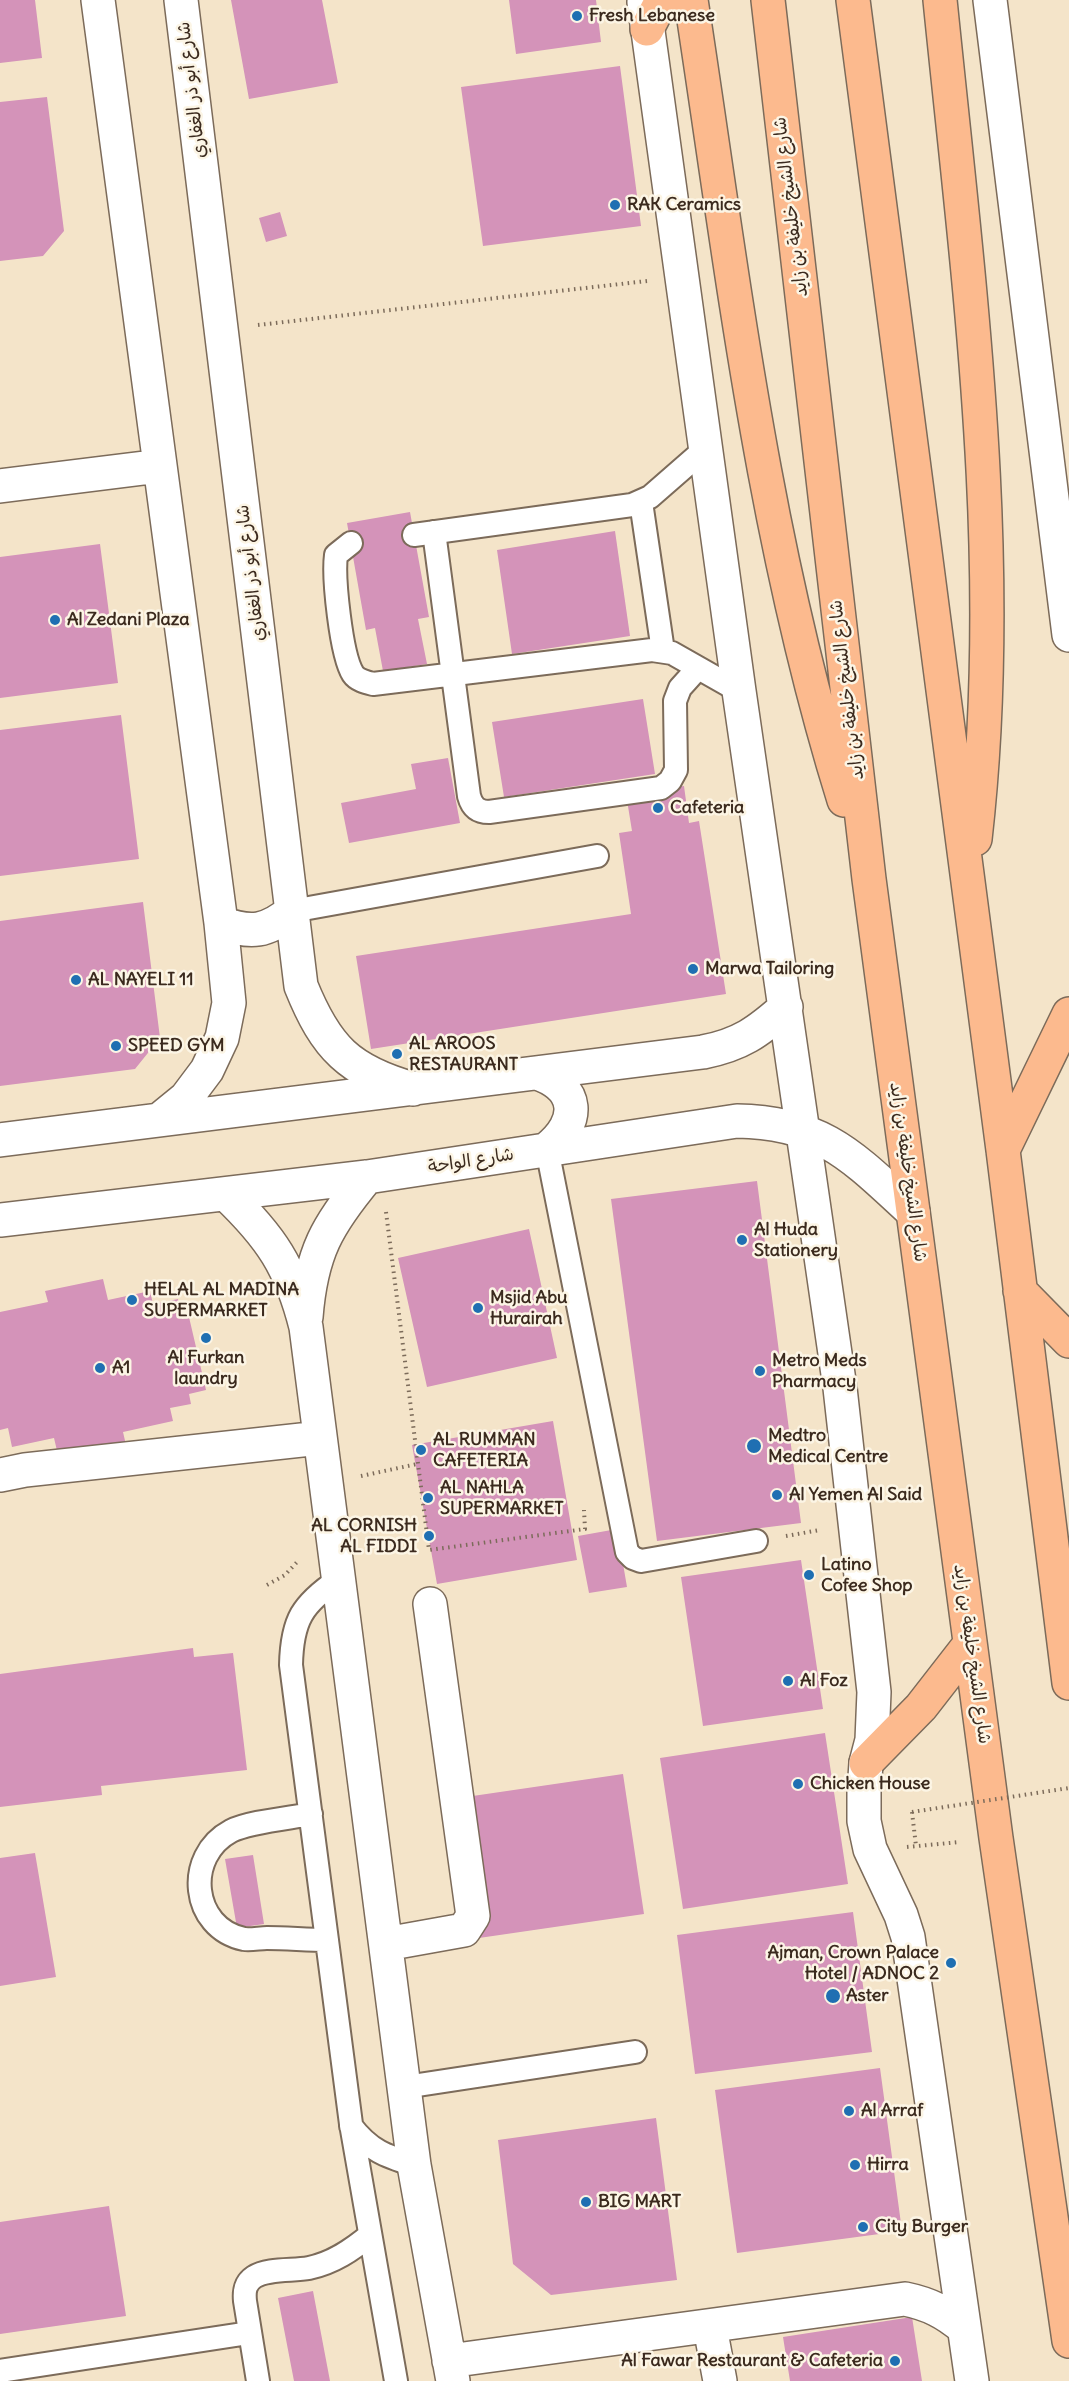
<!DOCTYPE html>
<html>
<head>
<meta charset="utf-8">
<style>
  body { margin:0 }
  canvas { display:block; background:#f4e4c9 }
</style>
</head>
<body>
<canvas width="1069" height="2381"></canvas>
<script>
const c = document.querySelector('canvas').getContext('2d');
c.lineJoin = 'round';
function fillPath(path, color) { c.fillStyle = color; c.fill(path, 'evenodd'); }
function trace(path, color, width, dash) { c.strokeStyle = color; c.lineWidth = width; c.lineCap = dash ? 'butt' : 'round'; c.setLineDash(dash || []); c.stroke(path); }
function label(font, color, halo, rows, align = 'center') {
  c.font = font + ' Delius,"Playpen Sans Arabic",sans-serif'; c.lineWidth = 5; c.setLineDash([]); c.textBaseline = 'middle'; c.strokeStyle = halo; c.fillStyle = color; for (const [text, x, y, turn = 0] of rows) {
    c.save(); c.translate(x, y); c.rotate((+turn || 0) * Math.PI / 180); c.textAlign = isNaN(turn) ? turn : align; if (halo) c.strokeText(text, 0, 0); c.fillText(text, 0, 0); c.restore();
  }
}
fillPath(new Path2D(`
  M0,0H35L42,58L0,63Z
  M231,0H322L338,83L249,99Z
  M509,0H596L601,42L516,54Z
  M620,66L641,226L483,246L461,87Z
  M47,97L64,231L43,256L0,261V102Z
  M280,212L287,236L266,242L259,218Z
  M410,512L429,617L418,619L427,664L383,671L375,628L366,630L347,523Z
  M615,531L630,636L512,654L497,550Z
  M100,544L118,683L0,698V557Z
  M643,699L655,774L504,797L492,722Z
  M121,715L139,859L0,876V730Z
  M448,758L460,823L349,843L341,803L416,789L411,764Z
  M684,786L689,823L699,821L726,994L371,1049L356,956L631,914L619,833L632,831L626,794Z
  M143,902L160,1038L135,1069L0,1086V921Z
  M757,1181L801,1523L657,1541L611,1199Z
  M529,1229L557,1358L427,1387L398,1258Z
  M103,1279L108,1300L150,1291L153,1304L178,1299L182,1319L189,1317L206,1390L189,1394L191,1404L170,1408L173,1421L123,1432L126,1445L59,1459L54,1438L12,1447L8,1428L0,1430V1312L48,1302L45,1291Z
  M553,1421L577,1560L437,1584L412,1445Z
  M617,1529L627,1587L589,1593L578,1536Z
  M801,1560L823,1709L703,1726L681,1577Z
  M193,1648L194,1657L233,1653L247,1770L101,1786L102,1795L0,1807V1674Z
  M825,1733L848,1884L683,1909L660,1758Z
  M623,1774L644,1914L479,1938L459,1798Z
  M35,1853L56,1977L0,1986V1858Z
  M253,1855L264,1924L237,1928L225,1859Z
  M853,1912L872,2052L695,2074L677,1935Z
  M880,2068L902,2231L737,2253L715,2090Z
  M656,2118L677,2280L551,2295L513,2264L498,2140Z
  M109,2206L126,2316L0,2334V2222Z
  M313,2291L330,2381H294L278,2298Z
  M912,2317L922,2381H790L783,2337Z`), '#d493b9');
const lane = new Path2D(`
  M641,502L663,651
  M434,532L469,796C472,807 478,812 489,812L661,788L670,781L676,770L675,701L680,688L698,668
  M414,535L632,505L650,497L705,449
  M351,543L336,555C333,577 341,655 353,674C357,680 365,682 373,684L652,650L672,653L739,691
  M292,911L597,856
  M547,1149L627,1552L633,1558L641,1561L756,1541
  M339,1579C302,1604 292,1620 291,1665L351,2124L396,2381
  M311,1814C290,1818 248,1822 231,1831C184,1856 191,1928 244,1939C251,1940 260,1938 267,1938C287,1938 307,1940 327,1940
  M405,2087L635,2052
  M351,2126C370,2151 386,2156 414,2165
  M0,2371L249,2333
  M258,2381L245,2301C244,2291 245,2283 254,2277C268,2268 293,2271 309,2268C333,2263 352,2250 370,2235`);
const street = new Path2D(`
  M98,0L221,923L229,1003L222,1038L207,1070L186,1098L159,1120
  M181,0L301,986C326,1048 349,1071 413,1089
  M990,0L1069,635
  M644,2L739,691L840,1388L874,1692L872,1740L866,1763L864,1792V1821L870,1849L901,1915L908,1937L972,2381
  M0,486L160,466
  M221,923C251,934 267,932 292,911
  M537,1073C580,1088 581,1122 547,1149
  M0,1140L703,1052C740,1045 758,1032 786,1007
  M226,1194C271,1237 291,1267 306,1327L414,2165L453,2381
  M0,1220L367,1177L737,1121C823,1122 854,1158 913,1212
  M306,1317C311,1253 327,1225 367,1177
  M0,1475L25,1470L320,1438
  M386,1944L464,1930L473,1916L430,1604
  M710,2327L720,2381
  M449,2361L905,2299C929,2304 945,2312 964,2328`);
const primary = new Path2D(`
  M691,0C732,268 763,540 844,800
  M768,0L869,879L996,1838L1069,2341
  M853,0L1003,1150L1069,1683
  M940,0C968,278 1007,560 975,839
  M647,29L662,0
  M1003,1150L1069,1014
  M1020,1291L1069,1341
  M866,1763L921,1707L970,1644`);
trace(lane, '#7c6b5a', 26);
trace(street, '#7c6b5a', 36);
trace(primary, '#7c6b5a', 36);
trace(new Path2D(`
  M258,325L647,281
  M386,1212L429,1550L585,1529L584,1510
  M361,1476L417,1464
  M786,1536L820,1530
  M267,1585L285,1575L299,1560
  M912,1812L916,1846
  M907,1847L960,1842`), '#7c6b5a', 4, [1.5, 4.5]);
trace(lane, '#fff', 22);
trace(street, '#fff', 33);
trace(primary, '#fcba8e', 33);
trace(new Path2D(`
  M912,1812L1069,1788`), '#7c6b5a', 4, [1.5, 4.5]);
for (const [x, y, r, color] of [
  [577,16,6,"#1f6fb2"],
  [615,205,6,"#1f6fb2"],
  [55,620,6,"#1f6fb2"],
  [658,808,6,"#1f6fb2"],
  [693,969,6,"#1f6fb2"],
  [76,980,6,"#1f6fb2"],
  [116,1046,6,"#1f6fb2"],
  [397,1054,6,"#1f6fb2"],
  [742,1240,6,"#1f6fb2"],
  [132,1300,6,"#1f6fb2"],
  [478,1308,6,"#1f6fb2"],
  [206,1338,6,"#1f6fb2"],
  [100,1368,6,"#1f6fb2"],
  [760,1371,6,"#1f6fb2"],
  [754,1446,8,"#1f6fb2"],
  [421,1450,6,"#1f6fb2"],
  [777,1495,6,"#1f6fb2"],
  [428,1498,6,"#1f6fb2"],
  [429,1536,6,"#1f6fb2"],
  [809,1575,6,"#1f6fb2"],
  [788,1681,6,"#1f6fb2"],
  [798,1784,6,"#1f6fb2"],
  [951,1963,6,"#1f6fb2"],
  [833,1996,8,"#1f6fb2"],
  [849,2111,6,"#1f6fb2"],
  [855,2165,6,"#1f6fb2"],
  [586,2202,6,"#1f6fb2"],
  [863,2227,6,"#1f6fb2"],
  [895,2361,6,"#1f6fb2"]
]) { const dot = new Path2D(); dot.arc(x, y, r, 0, 2 * Math.PI); c.fillStyle = color; c.fill(dot); trace(dot, '#fcf5e5', 2); }
label('bold 18px', '#3b2a1e', '#fcf5e5', [
  ["Fresh Lebanese",589,16],
  ["RAK Ceramics",627,205],
  ["Al Zedani Plaza",67,620],
  ["Cafeteria",670,808],
  ["Marwa Tailoring",705,969],
  ["AL NAYELI 11",88,980],
  ["AL AROOS",409,1044],
  ["RESTAURANT",409,1065],
  ["SPEED GYM",128,1046],
  ["Al Huda",754,1230],
  ["Stationery",754,1251],
  ["HELAL AL MADINA",144,1290],
  ["SUPERMARKET",144,1311],
  ["Msjid Abu",490,1298],
  ["Hurairah",490,1319],
  ["Al Furkan",206,1358,"center"],
  ["laundry",206,1379,"center"],
  ["Metro Meds",772,1361],
  ["Pharmacy",772,1382],
  ["A1",112,1368],
  ["Medtro",768,1436],
  ["Medical Centre",768,1457],
  ["AL RUMMAN",433,1440],
  ["CAFETERIA",433,1461],
  ["AL NAHLA",440,1488],
  ["SUPERMARKET",440,1509],
  ["Al Yemen Al Said",789,1495],
  ["AL CORNISH",417,1526,"right"],
  ["AL FIDDI",417,1547,"right"],
  ["Latino",821,1565],
  ["Cofee Shop",821,1586],
  ["Al Foz",800,1681],
  ["Chicken House",810,1784],
  ["Ajman, Crown Palace",939,1953,"right"],
  ["Hotel / ADNOC 2",939,1974,"right"],
  ["Aster",846,1996],
  ["Al Arraf",861,2111],
  ["Hirra",867,2165],
  ["BIG MART",598,2202],
  ["City Burger",875,2227],
  ["Al Fawar Restaurant & Cafeteria",883,2361,"right"]
], 'left');
label('18px', '#3b2a1e', '#fcf5e5', [
  ["شارع أبو ذر الغفاري",192,90,-97],
  ["شارع الشيخ خليفة بن زايد",791,207,-97],
  ["شارع أبو ذر الغفاري",251,573,-97],
  ["شارع الشيخ خليفة بن زايد",847,690,-97],
  ["شارع الواحة",471,1161,-9],
  ["شارع الشيخ خليفة بن زايد",908,1172,82],
  ["شارع الشيخ خليفة بن زايد",972,1654,82]
]);
</script>
</body>
</html>
